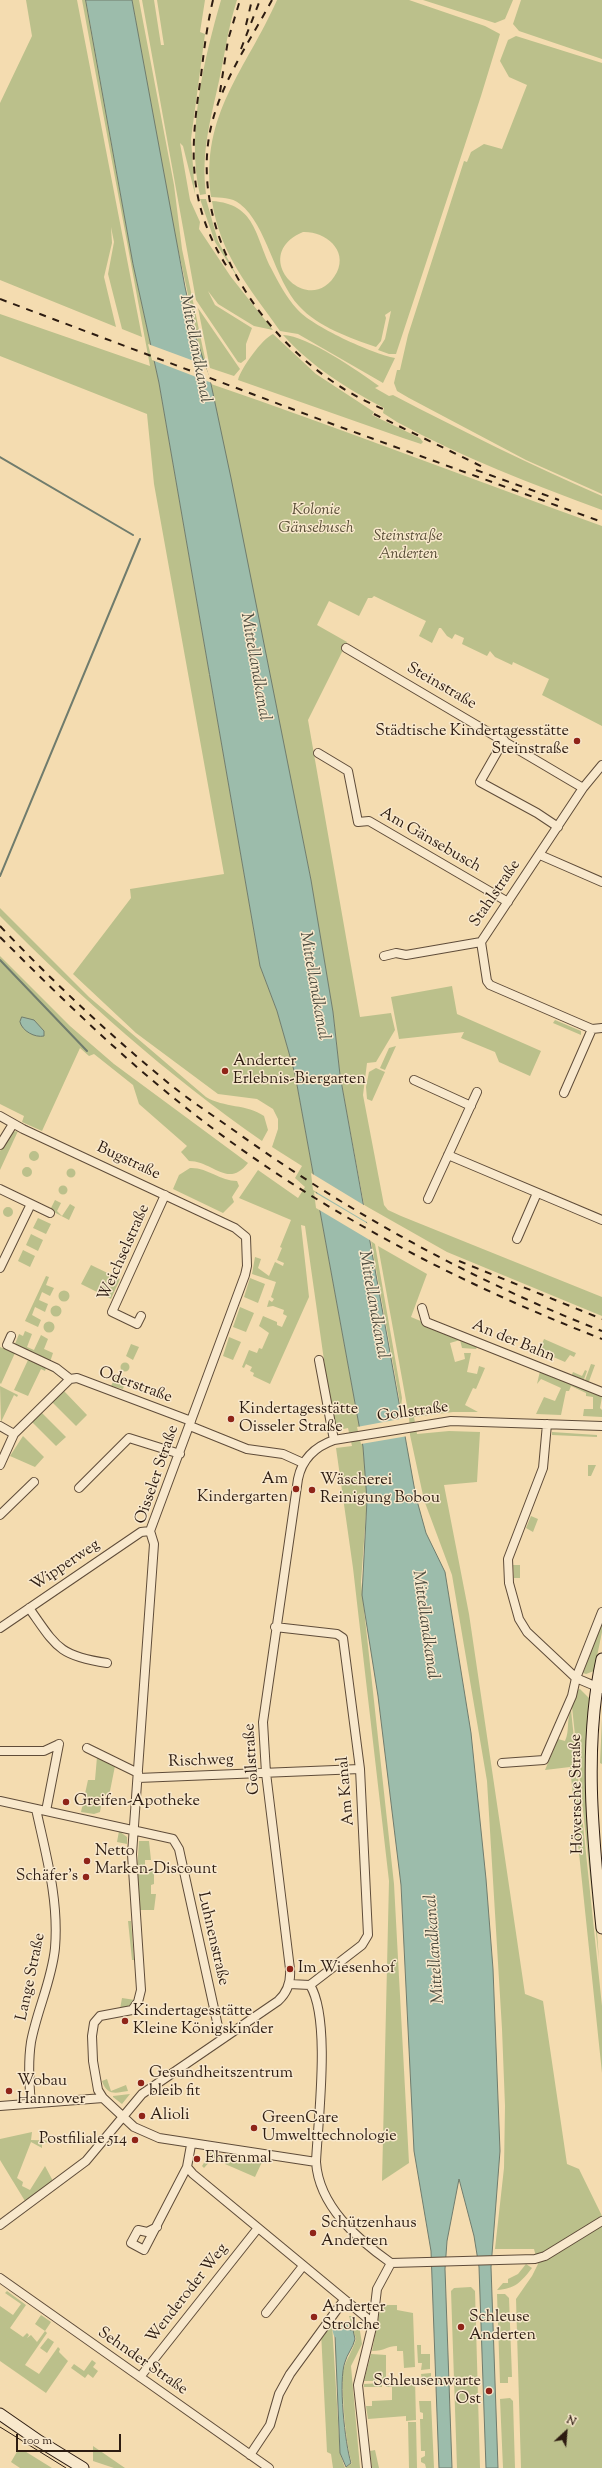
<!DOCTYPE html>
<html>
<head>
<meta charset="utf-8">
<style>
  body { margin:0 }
  #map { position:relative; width:602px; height:2468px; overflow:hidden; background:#f4dcb0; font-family:"Sorts Mill Goudy",serif }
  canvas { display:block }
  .north { position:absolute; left:546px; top:2412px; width:40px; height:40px; -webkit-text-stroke:3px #f8e8cc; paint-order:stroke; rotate:26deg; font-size:11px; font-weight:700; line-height:16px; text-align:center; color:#2d1c11 }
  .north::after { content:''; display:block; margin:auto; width:14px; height:18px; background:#2d1c11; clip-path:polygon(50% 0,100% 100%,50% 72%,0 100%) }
  .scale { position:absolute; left:16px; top:2434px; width:105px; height:18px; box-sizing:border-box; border:2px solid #2d1c11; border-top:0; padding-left:5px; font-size:12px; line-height:14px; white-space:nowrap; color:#2d1c11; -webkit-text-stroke:3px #f8e8cc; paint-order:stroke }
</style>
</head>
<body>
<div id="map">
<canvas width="602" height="2468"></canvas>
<div class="north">N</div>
<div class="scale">100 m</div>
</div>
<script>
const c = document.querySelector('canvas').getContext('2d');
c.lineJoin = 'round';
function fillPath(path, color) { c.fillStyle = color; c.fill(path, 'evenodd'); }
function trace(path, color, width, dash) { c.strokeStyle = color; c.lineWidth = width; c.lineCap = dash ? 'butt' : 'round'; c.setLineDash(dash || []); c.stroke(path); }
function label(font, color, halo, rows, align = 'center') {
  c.font = font + ' "Sorts Mill Goudy",serif'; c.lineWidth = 3; c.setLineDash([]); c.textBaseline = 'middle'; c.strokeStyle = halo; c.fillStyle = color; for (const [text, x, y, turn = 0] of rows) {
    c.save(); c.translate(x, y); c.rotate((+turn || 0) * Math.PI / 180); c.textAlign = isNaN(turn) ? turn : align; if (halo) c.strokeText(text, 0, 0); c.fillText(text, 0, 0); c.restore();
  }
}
fillPath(new Path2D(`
  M26,0H77L142,337L122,329L121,325L108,274L114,242L111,227L112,243L104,277L116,327L0,280V103L32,36Z
  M82,0H86L133,264L159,383L260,966L277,1011L295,1074L363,1447L367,1500L361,1582L394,1884L409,2163L382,2181L389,1881L353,1568L336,1448L352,1446L348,1428L334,1431L305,1226L301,1225L309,1297L270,1384L253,1376L254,1373L250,1371L252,1367L246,1364L244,1368L242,1367L249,1350L257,1353L259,1348L262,1349L269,1333L259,1326L263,1316L277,1322V1325L282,1327L287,1316L283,1314L284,1310L273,1306L267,1307L269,1300L272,1302L274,1299L271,1297L276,1282L252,1274L255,1257L261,1259L258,1268L269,1276L275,1262L283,1266L284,1263L277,1260L282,1248L280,1247L291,1220L239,1198L258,1170L298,1198L305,1187L295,1178L302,1166L272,1147L278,1129V1119L273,1109L257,1099L218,1094L136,1033L73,974L131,898L130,889L224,874L154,484L147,414L0,356V314L150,366Z
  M132,0H139L174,185L182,249L207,368L203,364L171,216Z
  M142,0H154L161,45H164L157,0H205L200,32L205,34L191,139L195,194L183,146L180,143L190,200L200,222L199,229L231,277L273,330L254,326L218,304L208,291L215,305L252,328L246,344V359L241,363L238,362L196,300Z
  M221,0H237C228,27 225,54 219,81C210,122 201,152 206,194L200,195C186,134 204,59 221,0Z
  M277,0H409L485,26L500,34L481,96L396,354H389L378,350L385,339L391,311L385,315L386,318L381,341L376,347C350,338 318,327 299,306C274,279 267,225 240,204C232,197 220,198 211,197C200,114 246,70 277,0ZM303,232C324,231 348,249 337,272C311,322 246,256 303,232Z
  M423,0H513L505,19L495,23Z
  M521,0H602V59L519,31L513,24Z
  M516,36L602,63V494L526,460L409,398L397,391L394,383L397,370H400L408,335L464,161L467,162L471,152L484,144L502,149L527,85L509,77L500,61L508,40Z
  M200,199H206L218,241L241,283L215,242Z
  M212,201C256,204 255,236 271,268C278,282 287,298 297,309C311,326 373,354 395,358L383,383L298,334L280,331C250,288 220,255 212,201Z
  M198,308L240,369L234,376L210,368Z
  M273,334L316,374L374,412L372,415L420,438L423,442L421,444L403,438L238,380C241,368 262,339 273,334Z
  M283,335C308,336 358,371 379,386L375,388L389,396L393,395C462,431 531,465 602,496V510C532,484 463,458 397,422L383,413L384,408C346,388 312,367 283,335Z
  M211,384C342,429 471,479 602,526V726L542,695L549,679L513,662L512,665L495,657L490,651L487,656L462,644L464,638L455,634L452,639L447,636L441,628H439L432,643L419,636L426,621L374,596L372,598H368L359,616L329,601L317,625L347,642L308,720L360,1017L391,1013L395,1030L376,1062L367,1063L363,1095L384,1205L388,1210L401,1216L602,1297V1316L447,1252L364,1205L340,1075L333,1012L311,880Z
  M0,908L89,997L206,1097C224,1108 247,1104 264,1116L268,1130L262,1141C167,1075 81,998 0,916Z
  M0,956L70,1026L114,1064L248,1163C228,1189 213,1161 189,1161L181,1152L187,1146L139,1104L133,1085L94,1054L89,1056L80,1048L42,1131L22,1122L24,1116L0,1104Z
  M452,986L457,1014L541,1051L530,1076L499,1062L495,1052L461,1038L464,1032L399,1039L391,997Z
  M555,1020L581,1031V1035L553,1023Z
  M396,1046L385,1070L380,1068L389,1048Z
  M376,1068L385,1072L372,1101L367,1099L366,1087L369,1072Z
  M18,1131L0,1170V1151L12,1132Z
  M29 1156a5 5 0 1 1 10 0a5 5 0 1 1-10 0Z
  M22 1172a5 5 0 1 1 10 0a5 5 0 1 1-10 0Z
  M190,1168C207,1167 220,1181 237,1181L239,1186L232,1197L234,1202L223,1213L173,1189L179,1175Z
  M66.5 1173a4.5 4.5 0 1 1 9 0a4.5 4.5 0 1 1-9 0Z
  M58.5 1190a4.5 4.5 0 1 1 9 0a4.5 4.5 0 1 1-9 0Z
  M55,1200L61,1203L57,1211L62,1216L70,1204L75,1207L69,1220L50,1210Z
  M3 1212a5 5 0 1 1 10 0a5 5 0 1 1-10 0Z
  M38,1218L51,1224L46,1234L33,1228Z
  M31,1234L43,1240L38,1251L26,1245Z
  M371,1241L375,1244L402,1398L401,1408Z
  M378,1246L427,1274L411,1317L478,1345L476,1349L462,1348L460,1340L450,1343L455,1362L465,1359L464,1353H471L467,1372L477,1374L479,1366L485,1368L476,1389L473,1388L465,1405L478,1412H453L414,1417L417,1434L449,1431L480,1432L477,1482L444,1485L469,1614L525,1994L543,2001L567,2164L579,2169L602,2216V2468H521L516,2299L532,2276L538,2264L534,2249H495L504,2168L505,2106L502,2029L487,1781L452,1575L424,1500L410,1435L409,1417Z
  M23,1250L35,1256L30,1267L18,1261Z
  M91,1265L120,1279L111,1299L81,1284Z
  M46,1276L49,1277L46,1285L54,1288L50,1296L42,1292L39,1300L48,1304L45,1312L35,1307L32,1315L41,1320L38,1327L25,1321Z
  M250,1278L265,1284L258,1303L244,1297Z
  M58.5 1296a5.5 5.5 0 1 1 11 0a5.5 5.5 0 1 1-11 0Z
  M50.5 1311a5.5 5.5 0 1 1 11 0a5.5 5.5 0 1 1-11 0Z
  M240,1307L254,1313L246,1332L233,1327Z
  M43.5 1327a5.5 5.5 0 1 1 11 0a5.5 5.5 0 1 1-11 0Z
  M25,1331L32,1334L27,1347L34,1350L41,1335L48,1339L44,1349L53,1353L50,1362L16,1346L15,1344L19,1334L23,1336Z
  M229,1337L241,1342L233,1360L223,1356Z
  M544,1339L576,1353L574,1357L570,1355L565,1362L544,1353L543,1356L538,1354Z
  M131,1344L139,1347L133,1360L126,1356Z
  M0,1347L15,1353L1,1384L0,1383Z
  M28,1360L46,1368L45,1371L41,1369L28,1396L14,1390Z
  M120.5 1367a4.5 4.5 0 1 1 9 0a4.5 4.5 0 1 1-9 0Z
  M591,1364L595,1365L588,1384L584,1383Z
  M585,1370L587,1371L583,1382L571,1377L573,1372L582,1376Z
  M540,1371L602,1397L600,1408L602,1410V1417L583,1416L584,1409H593V1397L586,1396V1393L571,1386L569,1391H566L561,1415L536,1414L544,1397L555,1401L561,1388L541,1379L537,1384Z
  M117,1374L124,1378L121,1384L124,1386L123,1389L111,1386Z
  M0,1386L18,1395L17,1397L14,1395L1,1422Z
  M64,1391L87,1415L76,1426L52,1402Z
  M42,1413L66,1437L56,1446L32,1422Z
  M552,1432L597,1435V1437L552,1435Z
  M23,1436L44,1457L35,1467L10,1456Z
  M588,1465H596L591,1476H588Z
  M531,1516L538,1519L533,1532L526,1528Z
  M513,1565H520V1578H514Z
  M602,1621V1632L594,1671L586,1674L583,1673Z
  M580,1689L589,1698L585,1756L599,1961L572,1707L577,1690Z
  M571,1710L602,2006V2073L570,1767L545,1770L558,1739L565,1741C570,1730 566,1721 571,1710Z
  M602,1719V1764L600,1763Z
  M97,1757L115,1766L109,1796L103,1795L100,1812L94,1814L81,1812L88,1780H95Z
  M119,1831L127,1837V1844L117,1842Z
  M139,1841H149L151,1860H145V1869H154V1884L151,1885V1894H156L154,1910H139L137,1871Z
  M128,1921H131L134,1960H132Z
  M122,1998L135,2000L130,2005L120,2009Z
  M107,2079L111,2091L126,2085L128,2091C116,2093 107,2096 102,2081Z
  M130,2094L122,2104L113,2097V2096Z
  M32,2132L31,2140L59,2141L42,2143V2148L31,2142L17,2178L23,2182L22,2186L30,2190L45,2166L53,2181L25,2201L0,2160V2139Z
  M211,2152L228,2156L224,2163L213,2158L204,2168L202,2166Z
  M229,2156L262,2162L255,2177L225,2164Z
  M526,2264L532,2268C521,2282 515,2289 497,2290L503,2283H508V2279L518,2274Z
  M471,2287L475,2291L480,2468H457L451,2291L454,2288Z
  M7,2291L26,2305L10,2328L23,2337L27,2333L29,2335L27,2338L31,2335L37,2342L45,2331L35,2324L41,2315L51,2322L45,2331L47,2333L25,2365L39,2374L58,2347L60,2349L59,2352L68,2361L46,2393L0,2361V2306L13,2315L21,2304L5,2293Z
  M497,2294H505L509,2298L512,2377H508V2383H500Z
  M381,2305H397V2310L413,2313L415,2367L404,2368L403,2351H397V2346C387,2346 385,2351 372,2351Z
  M349,2316H354L360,2331L362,2344L351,2366L360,2468H333L331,2454L327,2452L321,2332L332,2324L340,2453L345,2468L352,2463C346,2449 341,2386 343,2371C346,2359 353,2350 356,2339Z
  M48,2338L54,2342L47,2353L40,2348Z
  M417,2345H421V2354H430V2369L421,2370L422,2363H418Z
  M371,2354L386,2355V2381H364Z
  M92,2360L96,2363L93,2367L98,2371L93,2378L88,2374L85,2378L71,2368L74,2364L84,2371Z
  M431,2373V2386H423L421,2374Z
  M405,2378L415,2379L416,2420L406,2421V2416L368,2419L366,2406H372V2401L392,2400V2387H386V2383H405Z
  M382,2383V2387H364V2384Z
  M510,2398L513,2401L515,2468H503L500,2399Z
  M419,2401H431L434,2468H426L425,2464L421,2462V2458L425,2456V2451H421L420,2419H423V2413L420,2412Z
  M408,2422H416L417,2468H409Z
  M93,2446L125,2468H114L93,2461Z
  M18,2450L22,2452L23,2450L52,2468H20L11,2462Z
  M375,2450L379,2468H372L370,2451Z`), '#bbc08b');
const water = new Path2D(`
  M86,0H132L185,287L196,337L211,384L231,478L311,880L333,1012L340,1075L416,1497L426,1533L445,1572L471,1733L486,1879L493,1969L500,2151L491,2267L498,2468H486L479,2267L474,2236L459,2179L447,2241L445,2269L452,2468H439L431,2251L414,2151L401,1885L378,1696L362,1595L367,1500L363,1447L295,1074L277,1011L260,966L159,383L133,264Z
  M22,1017L34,1020L44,1031V1036C35,1038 22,1031 20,1022Z
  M353,2330L355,2339C353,2348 347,2354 345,2362C338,2380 345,2444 351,2463L346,2467L340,2453L335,2335Z`);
fillPath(water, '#9cbcab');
trace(water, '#707c6d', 1);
fillPath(new Path2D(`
  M148,344L205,365L212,383L152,360Z
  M311,1173L367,1207L370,1224L313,1190Z
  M314,1192L370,1225L373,1242L316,1208Z
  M405,1418L408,1436L361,1444L357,1427Z`), '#f4dcb0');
trace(new Path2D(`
  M0,457L133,535
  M0,876L140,539
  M0,960L87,1051`), '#707c6d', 2);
trace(new Path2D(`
  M345,2327L347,2331
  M341,2328L343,2341
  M336,2330L337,2334`), '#9cbcab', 7);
const street = new Path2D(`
  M346,648L583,788
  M504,740L480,782L537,813L558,827
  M318,753L348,771L358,822L369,821L508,902
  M602,765L583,788L481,942L487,981L490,985L592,1029L602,1028
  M540,855L602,882
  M384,956L396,953L406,955L481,942
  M414,1080L471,1106
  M564,1093L592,1029
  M0,1116L23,1129L235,1228L246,1237L247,1266L245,1275L150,1531
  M0,1145L13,1124
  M448,1155L602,1220
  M0,1189L50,1213
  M428,1199L477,1092
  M517,1239L537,1193
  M0,1268L31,1204
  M422,1308L426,1322L602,1392
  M141,1316L137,1324L112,1312L165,1195
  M11,1336L7,1345L56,1368L70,1379
  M319,1360L334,1440
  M547,1424L543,1468L508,1559L509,1583L519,1619L527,1632L576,1678L602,1689
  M0,1426L14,1434
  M190,1426L247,1449L283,1454L303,1463
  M0,1465L14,1434L70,1379L77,1378L191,1421
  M79,1488L129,1438L180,1454
  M0,1515L34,1482
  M150,1531L154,1544L132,1854L141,1990L138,2002L132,2010L100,2016L94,2023L92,2036L93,2061L98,2090L103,2098L134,2127L159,2138L316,2162C319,2206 357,2239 391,2263
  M29,1608C56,1646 58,1656 107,1663
  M275,1627L337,1634L343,1638L360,1769L368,1935L362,1945L310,1985
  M0,1628L141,1532L150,1531
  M87,1748L138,1773
  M0,1751H44L59,1744
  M502,1763L544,1760L572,1696L576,1678L602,1612
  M138,1778L360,1769
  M0,1801L173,1839L179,1849L219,2031L224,2038
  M46,1811L59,1744
  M289,1984L310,1985C331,2019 318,2119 316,2162
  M31,2103C29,2083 28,2062 31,2042C37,2010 52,1980 55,1948C59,1900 46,1855 36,1809
  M0,2106L103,2098
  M191,2145L187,2167L193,2174L373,2323
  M0,2225L86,2161L142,2094L278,2001C288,1992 291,1982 290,1969L266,1773L263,1722L298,1479C302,1459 314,1447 334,1440L451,1421L602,1426
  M157,2227L147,2232L138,2230L131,2243L144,2250L187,2167
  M391,2263L535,2259L545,2256L602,2221
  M0,2278L269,2468
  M266,2313L303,2266
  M140,2377L258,2228
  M250,2455L270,2425L279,2394L290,2374L344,2300
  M367,2468L358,2385L373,2323L377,2289L391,2263`);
const secondary = new Path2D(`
  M602,1659C583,1747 593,1839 602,1928
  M0,2414L39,2441L83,2468`);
trace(street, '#5f4c39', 10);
trace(secondary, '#2d1c11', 13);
trace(street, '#f8e8cc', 8);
trace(secondary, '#f8e8cc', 11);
trace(new Path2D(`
  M0,2427L66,2468`), '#2d1c11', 1);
trace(new Path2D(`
  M213,0C207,25 204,50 201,76C190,149 186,204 229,270
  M272,0C249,43 217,88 209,137C191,250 281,367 383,409
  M246,25L252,0
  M241,49L260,0
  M220,92L228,40L240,0
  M0,299L324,421L602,522
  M374,414L487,469
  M476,470L559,500
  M0,926C54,983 112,1037 172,1086C191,1101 212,1115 232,1129C346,1211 471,1280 602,1331
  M0,937C56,993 113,1049 175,1099C302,1202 450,1280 602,1339
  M459,1261L602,1319`), '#2d1c11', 2, [7, 7]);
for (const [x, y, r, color] of [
  [577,741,4,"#8f2418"],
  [225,1071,4,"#8f2418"],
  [231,1419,4,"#8f2418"],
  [296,1489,4,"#8f2418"],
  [312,1490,4,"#8f2418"],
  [66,1802,4,"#8f2418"],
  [87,1861,4,"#8f2418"],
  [86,1877,4,"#8f2418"],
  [290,1969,4,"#8f2418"],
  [125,2021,4,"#8f2418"],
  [141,2083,4,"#8f2418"],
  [9,2091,4,"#8f2418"],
  [142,2116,4,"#8f2418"],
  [254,2128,4,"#8f2418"],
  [135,2140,4,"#8f2418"],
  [197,2159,4,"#8f2418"],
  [313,2233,4,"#8f2418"],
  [314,2317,4,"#8f2418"],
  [461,2327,4,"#8f2418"],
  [489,2391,4,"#8f2418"]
]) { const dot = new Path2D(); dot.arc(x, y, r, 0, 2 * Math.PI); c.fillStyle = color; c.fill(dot); trace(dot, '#f8e8cc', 1.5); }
label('italic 16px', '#584d36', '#f8e8cc', [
  ["Kolonie",316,511],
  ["Gänsebusch",316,529],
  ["Steinstraße",408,537],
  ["Anderten",408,555]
]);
label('16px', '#2d1c11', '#f8e8cc', [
  ["Steinstraße",441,687,30],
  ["Am Gänsebusch",430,841,30],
  ["Stahlstraße",496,894,-56],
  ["Bugstraße",128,1162,25],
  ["Weichselstraße",125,1253,-66],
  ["An der Bahn",513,1342,22],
  ["Oderstraße",135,1386,20],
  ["Gollstraße",413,1413,-8],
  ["Oisseler Straße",158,1475,-71],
  ["Wipperweg",66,1566,-34],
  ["Gollstraße",253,1759,-94],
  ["Rischweg",201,1762,-2],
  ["Am Kanal",347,1791,-95],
  ["Höversche Straße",578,1794,-91],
  ["Luhnenstraße",212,1939,77],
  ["Lange Straße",32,1977,-78],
  ["Wenderoder Weg",188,2294,-52],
  ["Sehnder Straße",142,2362,35]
]);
label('16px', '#2d1c11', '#f8e8cc', [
  ["Städtische Kindertagesstätte",569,732,"right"],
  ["Steinstraße",569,750,"right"],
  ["Anderter",233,1062],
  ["Erlebnis-Biergarten",233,1080],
  ["Kindertagesstätte",239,1410],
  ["Oisseler Straße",239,1428],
  ["Am",288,1480,"right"],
  ["Kindergarten",288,1498,"right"],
  ["Wäscherei",320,1481],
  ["Reinigung Bobou",320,1499],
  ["Greifen-Apotheke",74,1802],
  ["Netto",95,1852],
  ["Marken-Discount",95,1870],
  ["Schäfer's",78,1877,"right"],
  ["Im Wiesenhof",298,1969],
  ["Kindertagesstätte",133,2012],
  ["Kleine Königskinder",133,2030],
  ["Gesundheitszentrum",149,2074],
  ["bleib fit",149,2092],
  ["Wobau",17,2082],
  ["Hannover",17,2100],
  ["Alioli",150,2116],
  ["GreenCare",262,2119],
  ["Umwelttechnologie",262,2137],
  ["Postfiliale 514",127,2140,"right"],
  ["Ehrenmal",205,2159],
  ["Schützenhaus",321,2224],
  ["Anderten",321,2242],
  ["Anderter",322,2308],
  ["Strolche",322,2326],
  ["Schleuse",469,2318],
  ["Anderten",469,2336],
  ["Schleusenwarte",481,2382,"right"],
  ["Ost",481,2400,"right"]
], 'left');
label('italic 17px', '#4e4c3f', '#f8e8cc', [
  ["Mittellandkanal",194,349,79],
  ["Mittellandkanal",254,667,80],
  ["Mittellandkanal",313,986,80],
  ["Mittellandkanal",372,1305,80],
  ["Mittellandkanal",424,1625,82],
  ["Mittellandkanal",436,1949,-94]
]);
</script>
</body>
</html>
